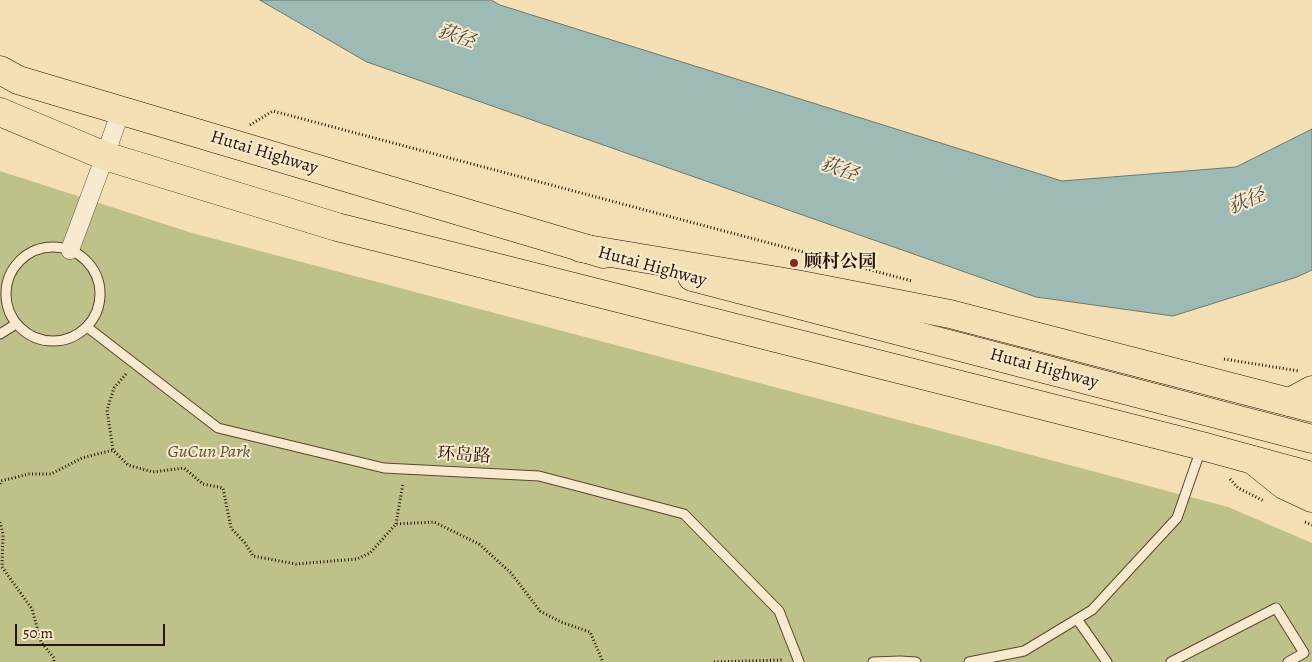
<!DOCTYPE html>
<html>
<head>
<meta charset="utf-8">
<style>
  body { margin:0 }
  #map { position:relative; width:1312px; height:662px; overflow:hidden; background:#f5dfb5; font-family:Alegreya,serif }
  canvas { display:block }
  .scale { position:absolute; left:15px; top:624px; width:150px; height:22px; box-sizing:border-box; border:2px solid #2a1100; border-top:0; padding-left:6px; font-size:15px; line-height:18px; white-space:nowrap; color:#2a1100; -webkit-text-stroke:4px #f8eacf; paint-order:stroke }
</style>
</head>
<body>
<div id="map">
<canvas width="1312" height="662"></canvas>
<div class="scale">50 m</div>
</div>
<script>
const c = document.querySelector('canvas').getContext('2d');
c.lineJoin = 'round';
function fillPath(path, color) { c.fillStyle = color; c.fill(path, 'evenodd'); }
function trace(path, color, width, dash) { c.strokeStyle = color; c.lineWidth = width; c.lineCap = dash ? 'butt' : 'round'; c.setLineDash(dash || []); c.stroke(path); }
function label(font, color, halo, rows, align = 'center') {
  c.font = font + ' Alegreya,"Noto Serif SC",serif'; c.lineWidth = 4; c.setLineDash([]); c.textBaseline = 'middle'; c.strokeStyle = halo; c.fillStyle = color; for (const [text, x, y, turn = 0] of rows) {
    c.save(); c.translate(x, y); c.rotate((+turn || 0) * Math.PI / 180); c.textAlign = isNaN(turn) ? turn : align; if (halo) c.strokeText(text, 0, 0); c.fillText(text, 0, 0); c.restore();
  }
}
fillPath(new Path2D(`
  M0,171L192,233L1228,507L1312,543V662H0Z`), '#bfc18b');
const water = new Path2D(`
  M260,0H491L500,5L1062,181L1236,167L1312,129V270L1297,277L1173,316L1036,297L367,62Z`);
fillPath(water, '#9dbbb4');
trace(water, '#6f776c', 1);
const service = new Path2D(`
  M6 294a47 47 0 1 1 94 0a47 47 0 1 1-94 0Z
  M87,327L218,428L384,468L539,476L684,514L779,611L799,662
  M0,334L16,324
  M1077,619L1107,662
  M873,662L900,661L916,662
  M969,662L1024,651L1092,610L1177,518L1201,449
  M1171,662L1276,608L1304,653L1288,662`);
const minor = new Path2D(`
  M70,250L105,156L121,110`);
const primary = new Path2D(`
  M0,70L18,80L604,254
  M0,112L105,156L337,227L1202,446L1312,476
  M692,277L1312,439
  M1290,402L1312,390`);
const motorway = new Path2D(`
  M581,248L796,284L950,314L1312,408
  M1253,460L1284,485L1312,498`);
trace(service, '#5d442d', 11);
trace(minor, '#5d442d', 19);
trace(primary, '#2a1100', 29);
trace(motorway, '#2a1100', 29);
trace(new Path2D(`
  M250,125L273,111L912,281
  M1224,359L1299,371
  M126,374L114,388L107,410L113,450L128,465L153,472L184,468L203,484L223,488L231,528L245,543L253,556L296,564L357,559L370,553L396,524L434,522L479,544L511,573L540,611L561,622L590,632L603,662
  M1230,479L1238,488L1264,501
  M0,484L1,481L29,474H51L82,458L113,450
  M0,522L3,534L2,567L32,609L41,642L54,658V662
  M1305,522L1312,525
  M396,524L403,483
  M714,662L783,660`), '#2a1100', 3, [1, 2.5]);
trace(service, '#f8eacf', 9);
trace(minor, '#f8eacf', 18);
trace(primary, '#f5dfb5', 28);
trace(motorway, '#f5dfb5', 28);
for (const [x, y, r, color] of [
  [794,263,5,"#8f2418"]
]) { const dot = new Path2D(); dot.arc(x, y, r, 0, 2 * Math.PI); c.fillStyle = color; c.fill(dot); trace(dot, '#f8eacf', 2); }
label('18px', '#2a1100', '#f8eacf', [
  ["Hutai Highway",264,153,17],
  ["Hutai Highway",652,267,15],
  ["Hutai Highway",1044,369,15],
  ["环岛路",464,456,3]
]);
label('bold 18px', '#2a1100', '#f8eacf', [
  ["顾村公园",804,263]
], 'left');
label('italic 18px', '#5e4f31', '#f8eacf', [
  ["GuCun Park",209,453]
]);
label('italic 19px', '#524c3f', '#f8eacf', [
  ["荻径",456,37,19],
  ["荻径",839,170,19],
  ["荻径",1247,202,-22]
]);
</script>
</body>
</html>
